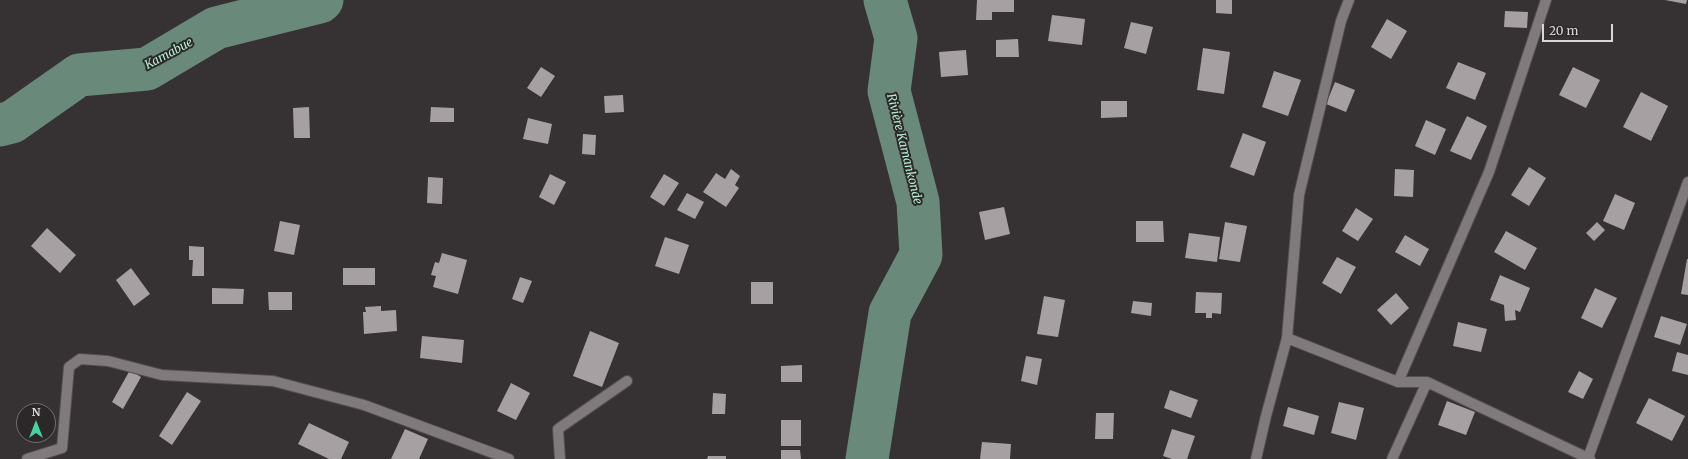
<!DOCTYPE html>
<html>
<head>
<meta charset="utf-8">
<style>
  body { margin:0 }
  #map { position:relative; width:1688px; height:459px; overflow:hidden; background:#363133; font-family:Merriweather,serif }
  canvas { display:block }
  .north { position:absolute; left:16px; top:403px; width:40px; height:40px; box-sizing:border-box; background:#2c2729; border:1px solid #726d6f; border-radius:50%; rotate:0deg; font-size:11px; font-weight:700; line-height:16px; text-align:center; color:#dad6d8 }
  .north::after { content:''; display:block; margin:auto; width:14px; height:18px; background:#46d49e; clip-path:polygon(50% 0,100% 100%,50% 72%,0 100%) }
  .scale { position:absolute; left:1542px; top:24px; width:71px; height:18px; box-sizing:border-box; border:2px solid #dad6d8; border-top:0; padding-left:5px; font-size:12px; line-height:14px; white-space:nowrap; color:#dad6d8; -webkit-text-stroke:3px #2c2729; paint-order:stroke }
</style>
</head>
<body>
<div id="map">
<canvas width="1688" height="459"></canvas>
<div class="north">N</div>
<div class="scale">20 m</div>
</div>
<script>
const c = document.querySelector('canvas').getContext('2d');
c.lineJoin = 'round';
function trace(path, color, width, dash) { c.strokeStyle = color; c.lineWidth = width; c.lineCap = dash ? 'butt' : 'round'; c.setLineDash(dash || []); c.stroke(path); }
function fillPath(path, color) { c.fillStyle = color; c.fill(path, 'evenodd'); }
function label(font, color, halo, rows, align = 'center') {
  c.font = font + ' Merriweather,serif'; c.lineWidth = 4; c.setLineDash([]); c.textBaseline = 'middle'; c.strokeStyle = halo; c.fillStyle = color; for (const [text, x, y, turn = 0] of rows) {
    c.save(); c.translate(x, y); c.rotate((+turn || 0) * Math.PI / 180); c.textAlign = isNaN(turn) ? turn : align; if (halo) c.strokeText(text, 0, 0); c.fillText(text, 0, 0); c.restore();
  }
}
trace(new Path2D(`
  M0,125L12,122L79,75L147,69L216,28L320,2L322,0
  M867,459L890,313L921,255L918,202L889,91L896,38L885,0`), '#69897a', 43);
fillPath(new Path2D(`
  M977,0H1014V12H992V20H976Z
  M1216,0H1232V14L1216,13Z
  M1665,0H1687L1686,4Z
  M1505,11L1528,12L1527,28L1504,27Z
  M1052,15L1085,19L1082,45L1048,41Z
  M1387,19L1407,31L1391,59L1371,47Z
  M1131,22L1153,27L1146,54L1124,48Z
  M1018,39L1019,57H996V40Z
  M1203,48L1230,52L1224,94L1197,90Z
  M966,50L968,75L941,77L939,52Z
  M1458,62L1486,73L1475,100L1446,88Z
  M541,67L555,76L541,97L527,88Z
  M1573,67L1600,80L1586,108L1559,95Z
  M1274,71L1301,80L1288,116L1262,107Z
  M1335,82L1355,90L1346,112L1326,104Z
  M1641,92L1668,106L1651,141L1623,127Z
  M623,95L624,112L605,113L604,96Z
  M1101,101H1127V117L1101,118Z
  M309,107L310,138H294L293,108Z
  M431,107L454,108V122H430Z
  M1467,116L1487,126L1471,160L1450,151Z
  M528,118L552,124L548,144L523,139Z
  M1426,120L1446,129L1435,155L1415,146Z
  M1243,133L1266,142L1254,176L1230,167Z
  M583,134L596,135L595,155L582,154Z
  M1529,167L1546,178L1529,206L1511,195Z
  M731,169L740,176L735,185L739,188L726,207L703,192L716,173L725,179Z
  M1395,169L1414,170L1413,197L1394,196Z
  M550,174L566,182L554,205L539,197Z
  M664,174L679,183L664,206L650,197Z
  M428,177L443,178L442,204L427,203Z
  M687,193L704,202L695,219L677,210Z
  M1615,194L1635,203L1624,230L1603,221Z
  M1004,207L1010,234L985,240L979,212Z
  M1356,208L1373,219L1358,241L1342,231Z
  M280,221L300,225L294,255L274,251Z
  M1136,221H1163L1164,242H1136Z
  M1225,222L1247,226L1240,262L1219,259Z
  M1597,222L1605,230L1594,241L1586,233Z
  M47,228L76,255L60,273L31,246Z
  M1506,231L1537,248L1525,270L1494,252Z
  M1189,233L1220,237L1217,262L1185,258Z
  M1405,235L1429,249L1420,266L1395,252Z
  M665,237L689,245L679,274L655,266Z
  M189,246L204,247V276H192L193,260H189Z
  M442,253L467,260L458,294L433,287L436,276L431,275L435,262L439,263Z
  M1337,257L1356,267L1341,294L1322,283Z
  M1687,259H1688V295L1681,294Z
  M131,268L150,294L134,306L116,280Z
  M343,268H375V285H343Z
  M1500,275L1530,288L1520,312L1515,310L1516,320L1505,321L1504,305L1490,300Z
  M520,277L532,281L523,303L512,299Z
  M751,282H773V304H751Z
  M212,288L244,289L243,304H212Z
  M1595,288L1617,298L1602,328L1581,318Z
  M268,292H292V310H269Z
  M1196,292L1222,293L1221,314L1212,313V318H1206V313H1195Z
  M1396,293L1409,308L1391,325L1377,310Z
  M1044,296L1065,300L1058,337L1037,334Z
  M1133,301L1152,303L1151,316L1131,313Z
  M381,306V311L396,310L397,331L364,334L363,312H366L365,307Z
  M1661,316L1687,324L1680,345L1654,337Z
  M1458,322L1487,329L1481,352L1453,346Z
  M590,331L619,343L602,387L573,376Z
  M422,336L464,340L462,363L420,358Z
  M1677,352L1688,355V375L1672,371Z
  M1026,356L1042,359L1037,385L1021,381Z
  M802,365V382H781V366Z
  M130,370L141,377L123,409L112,402Z
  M1579,371L1593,379L1583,399L1568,392Z
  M511,383L530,393L516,420L497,411Z
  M1170,390L1198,400L1191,418L1164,408Z
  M187,392L201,401L172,445L159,436Z
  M713,393L726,394L725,414H712Z
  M1649,398L1685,416L1672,441L1636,423Z
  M1447,401L1475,412L1466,435L1438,425Z
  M1339,402L1364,408L1356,440L1331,433Z
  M1288,407L1319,416L1314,435L1283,426Z
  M1096,413H1114L1113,439H1095Z
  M781,420H801V446H781Z
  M309,423L349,442L341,459H329L298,444Z
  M405,429L428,439L419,459H391Z
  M1172,429L1195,436L1187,459H1172L1163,456Z
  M982,442L1011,444L1010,459H980Z
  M781,450H800L801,459H781Z
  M708,456H726V459H707Z`), '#a7a0a3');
const minor = new Path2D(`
  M1287,338L1398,382H1427L1590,459
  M1398,382L1489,172L1546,0
  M1588,458L1688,182
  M27,459L62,448L69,367L80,359L108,361L162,375L273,381L364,405L509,459
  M560,459L558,429L627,381
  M1256,459L1266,416L1287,338L1299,195L1341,21L1349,0
  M1392,459L1427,382`);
trace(minor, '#534e50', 12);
trace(minor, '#817a7d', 10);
label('italic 12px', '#b2efd2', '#2c2729', [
  ["Kamabue",169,54,-28],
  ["Rivière Kamankonde",904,149,76]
]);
</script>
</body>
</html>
